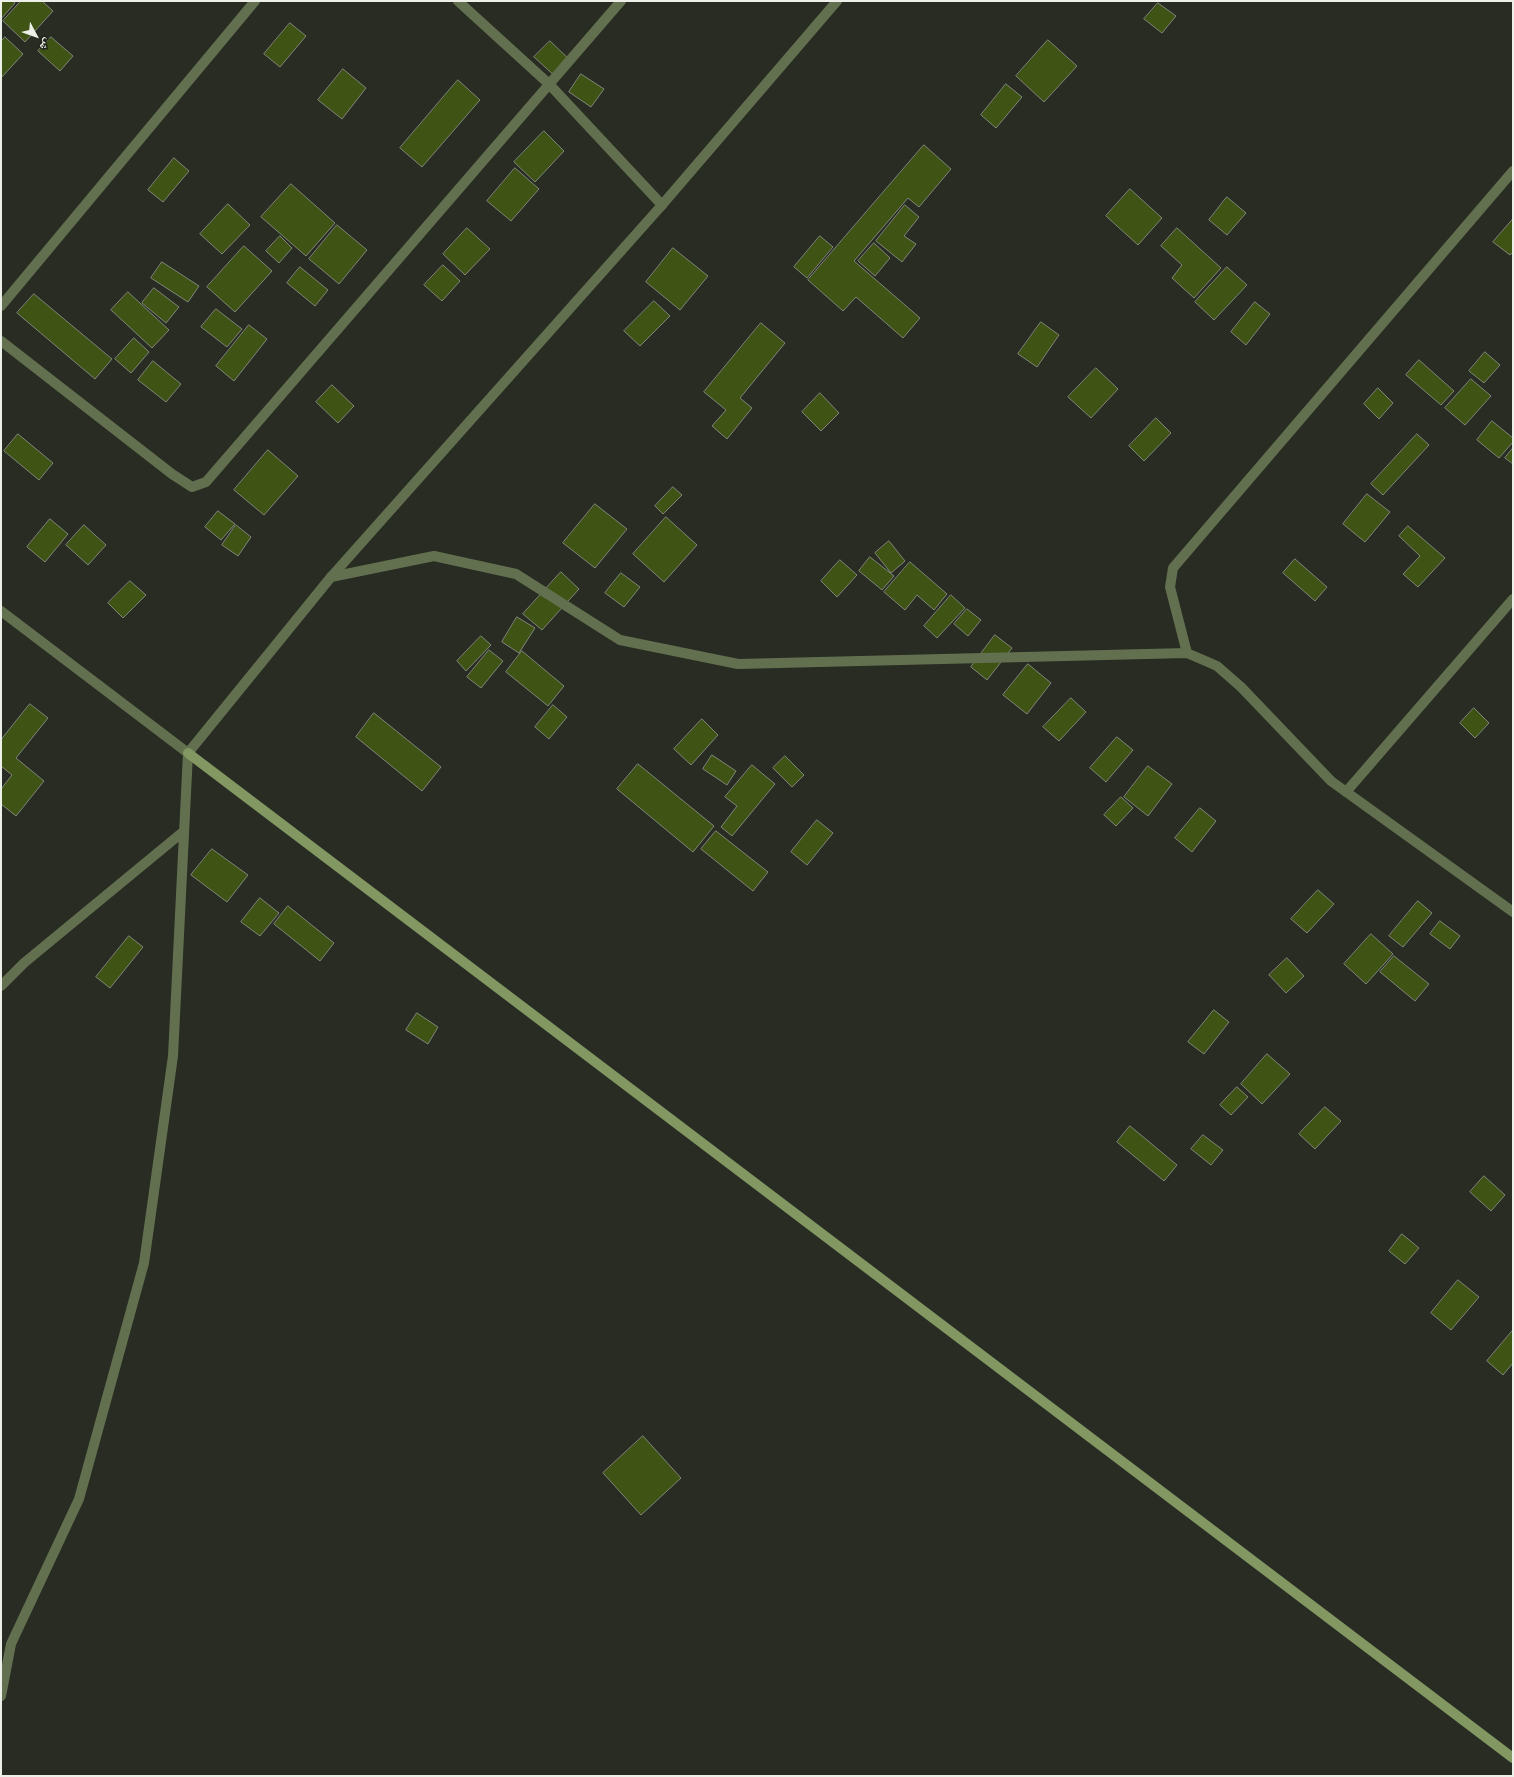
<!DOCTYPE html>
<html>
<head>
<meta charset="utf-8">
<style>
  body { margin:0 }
  #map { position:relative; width:1514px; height:1777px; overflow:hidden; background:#282c23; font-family:Raleway,"Noto Naskh Arabic",sans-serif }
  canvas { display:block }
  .frame { position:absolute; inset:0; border:2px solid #edefe9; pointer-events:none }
  .north { position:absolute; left:16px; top:16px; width:40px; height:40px; -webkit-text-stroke:3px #1f2319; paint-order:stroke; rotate:131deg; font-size:11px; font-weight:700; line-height:16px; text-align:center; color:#edefe9 }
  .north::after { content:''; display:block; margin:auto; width:14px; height:18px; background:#edefe9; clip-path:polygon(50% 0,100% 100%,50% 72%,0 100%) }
</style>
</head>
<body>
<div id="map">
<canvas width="1514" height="1777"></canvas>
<div class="frame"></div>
<div class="north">ش</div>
</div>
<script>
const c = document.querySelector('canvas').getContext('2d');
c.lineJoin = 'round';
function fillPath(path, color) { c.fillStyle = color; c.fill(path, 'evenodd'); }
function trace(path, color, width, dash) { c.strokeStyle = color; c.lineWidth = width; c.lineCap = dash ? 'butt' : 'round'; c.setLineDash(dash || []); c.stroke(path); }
const building = new Path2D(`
  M1,1H13L15,3L1,19Z
  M21,1H42L53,11L25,42L3,21Z
  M1158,3L1176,16L1162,33L1144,19Z
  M290,23L306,36L280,67L264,54Z
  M5,37L23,54L1,78V42Z
  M51,37L73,56L60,71L38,51Z
  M1048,40L1077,66L1044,102L1016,76Z
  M550,41L571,61L557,78L534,57Z
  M343,69L366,88L342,119L318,100Z
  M581,74L604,89L591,107L569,92Z
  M458,80L480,100L422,167L400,148Z
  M1006,84L1022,97L996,128L981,115Z
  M544,131L564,151L535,182L514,162Z
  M924,145L951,169L919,207L908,198L854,261L920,318L903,338L856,297L843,311L808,280Z
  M174,158L189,171L163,202L148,190Z
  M515,168L539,189L511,221L487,201Z
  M291,184L335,223L306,256L261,217Z
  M1130,189L1162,218L1138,245L1106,216Z
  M1227,197L1246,213L1227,235L1209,220Z
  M228,204L250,225L222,254L200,234Z
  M905,205L919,217L904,236L916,244L902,262L876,241Z
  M1513,219V252L1510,255L1493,242Z
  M337,225L367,250L339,284L309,259Z
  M467,228L490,249L465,275L443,254Z
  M1177,228L1221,268L1194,298L1172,278L1182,265L1161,246Z
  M280,236L292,248L279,263L266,251Z
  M820,236L833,247L807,278L794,267Z
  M874,243L890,258L875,276L858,261Z
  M244,246L272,271L235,312L207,287Z
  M673,248L708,276L680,310L646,282Z
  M162,262L199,286L188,302L151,278Z
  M443,265L460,281L442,301L424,285Z
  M300,267L328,290L315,306L287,283Z
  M1227,267L1247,285L1214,320L1195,302Z
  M154,288L179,307L166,323L142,303Z
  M128,292L169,330L152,348L111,310Z
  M34,294L112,359L95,379L17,313Z
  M654,301L670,316L640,346L624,331Z
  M1255,302L1270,314L1246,345L1231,332Z
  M216,309L242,329L227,347L201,327Z
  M1041,322L1059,335L1037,367L1018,354Z
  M761,323L785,343L740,398L752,408L727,439L712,426L726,410L704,392Z
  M249,325L267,339L234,381L216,366Z
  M134,338L149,352L131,373L115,359Z
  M1485,352L1500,365L1484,383L1469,371Z
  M1419,360L1454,391L1441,405L1406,375Z
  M153,361L181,384L166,402L138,380Z
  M1096,368L1118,389L1091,418L1068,397Z
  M1471,379L1491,396L1465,425L1445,408Z
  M332,385L354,406L338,423L316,402Z
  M1378,388L1393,403L1379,419L1364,404Z
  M820,393L839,413L821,431L802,412Z
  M1156,418L1171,433L1144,461L1129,446Z
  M1492,421L1513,438V442L1499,458L1477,440Z
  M18,434L53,463L39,480L4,451Z
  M1417,434L1429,445L1383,495L1371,484Z
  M1513,448V464L1505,458Z
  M268,450L298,476L264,515L234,490Z
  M673,487L682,495L663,514L655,506Z
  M1367,494L1390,512L1365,542L1343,524Z
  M595,504L627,529L595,568L563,543Z
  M218,511L235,524L221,540L205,527Z
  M666,517L697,545L664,582L633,554Z
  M50,519L68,534L45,562L27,547Z
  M84,525L106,545L88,565L66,545Z
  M236,525L251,537L238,556L222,545Z
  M1408,526L1445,558L1418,587L1403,574L1420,556L1399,536Z
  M889,541L905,561L891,573L875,553Z
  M870,557L894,576L882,590L859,571Z
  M1295,559L1327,587L1315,601L1283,573Z
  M840,560L857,575L837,597L821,581Z
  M910,562L947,594L934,610L917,595L905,610L884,592Z
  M561,572L579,589L542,630L523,614Z
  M621,573L640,587L624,607L605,593Z
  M130,581L146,595L123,618L108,603Z
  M951,595L965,608L937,638L924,626Z
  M967,609L981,620L968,636L954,624Z
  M517,617L535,628L519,653L502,642Z
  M995,635L1012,648L987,680L971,667Z
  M481,636L491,645L466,671L457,661Z
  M489,650L503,661L481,688L467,677Z
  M522,651L564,686L548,706L506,672Z
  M1028,664L1051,683L1027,714L1003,695Z
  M1071,698L1086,712L1059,741L1043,727Z
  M30,704L48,718L16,758L44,781L16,816L1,804V789L12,775L1,766V740Z
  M553,705L567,717L549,739L535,727Z
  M1474,708L1489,723L1475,738L1460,723Z
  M374,713L441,767L422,791L356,737Z
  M702,719L718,735L691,765L674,749Z
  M1117,737L1133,750L1106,782L1090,768Z
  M712,755L736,771L727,785L703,769Z
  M785,756L804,775L792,787L773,768Z
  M638,764L714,826L693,852L617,789Z
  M752,765L775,784L732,836L721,827L737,806L725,797Z
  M1148,766L1172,784L1148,816L1124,797Z
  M1121,797L1133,808L1116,826L1104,815Z
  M1200,808L1216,821L1192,852L1175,838Z
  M817,820L833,833L807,865L791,852Z
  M716,831L768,872L753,891L701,849Z
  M212,849L248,875L227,902L191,875Z
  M1318,890L1334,904L1307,933L1291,919Z
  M260,898L279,913L260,936L241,922Z
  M1418,901L1432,913L1403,947L1389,936Z
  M288,906L334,943L320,961L274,924Z
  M1440,921L1460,936L1450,949L1430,934Z
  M1371,934L1393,954L1366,984L1344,964Z
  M129,936L143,947L110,988L96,977Z
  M1394,956L1429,984L1415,1001L1380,972Z
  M1287,958L1304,976L1286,993L1269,975Z
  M1214,1010L1229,1022L1204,1054L1188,1042Z
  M417,1013L438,1027L428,1044L406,1030Z
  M1267,1054L1290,1074L1262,1104L1241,1084Z
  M1237,1087L1248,1097L1231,1115L1220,1105Z
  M1325,1107L1341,1121L1315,1149L1299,1134Z
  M1130,1126L1177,1165L1164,1181L1117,1142Z
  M1203,1135L1223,1150L1211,1165L1191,1149Z
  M1484,1176L1505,1195L1491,1211L1470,1192Z
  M1402,1234L1419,1248L1405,1264L1389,1251Z
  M1458,1280L1479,1297L1451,1330L1431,1313Z
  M1513,1330V1363L1503,1375L1487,1361Z
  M643,1436L681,1478L641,1515L603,1473Z`);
fillPath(building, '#3f5414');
trace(building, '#80857a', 1);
trace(new Path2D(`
  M458,1L549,84L662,205
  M1,306L255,1
  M1,341L172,474L192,487L206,482L621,1
  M331,577L434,556L516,574L620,640L738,664L1187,653L1217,666L1241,687L1331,781L1513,912
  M1187,653L1170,587L1173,568L1513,171
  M1346,792L1513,599
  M1,986L24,963L184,831
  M1,1696L11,1644L79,1499L144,1263L173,1056L188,753`), '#63704f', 10);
trace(new Path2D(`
  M1,611L188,753L331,577L662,205L837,1`), '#63704f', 10);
trace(new Path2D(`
  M188,753L1513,1758`), '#829762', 10);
</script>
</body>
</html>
